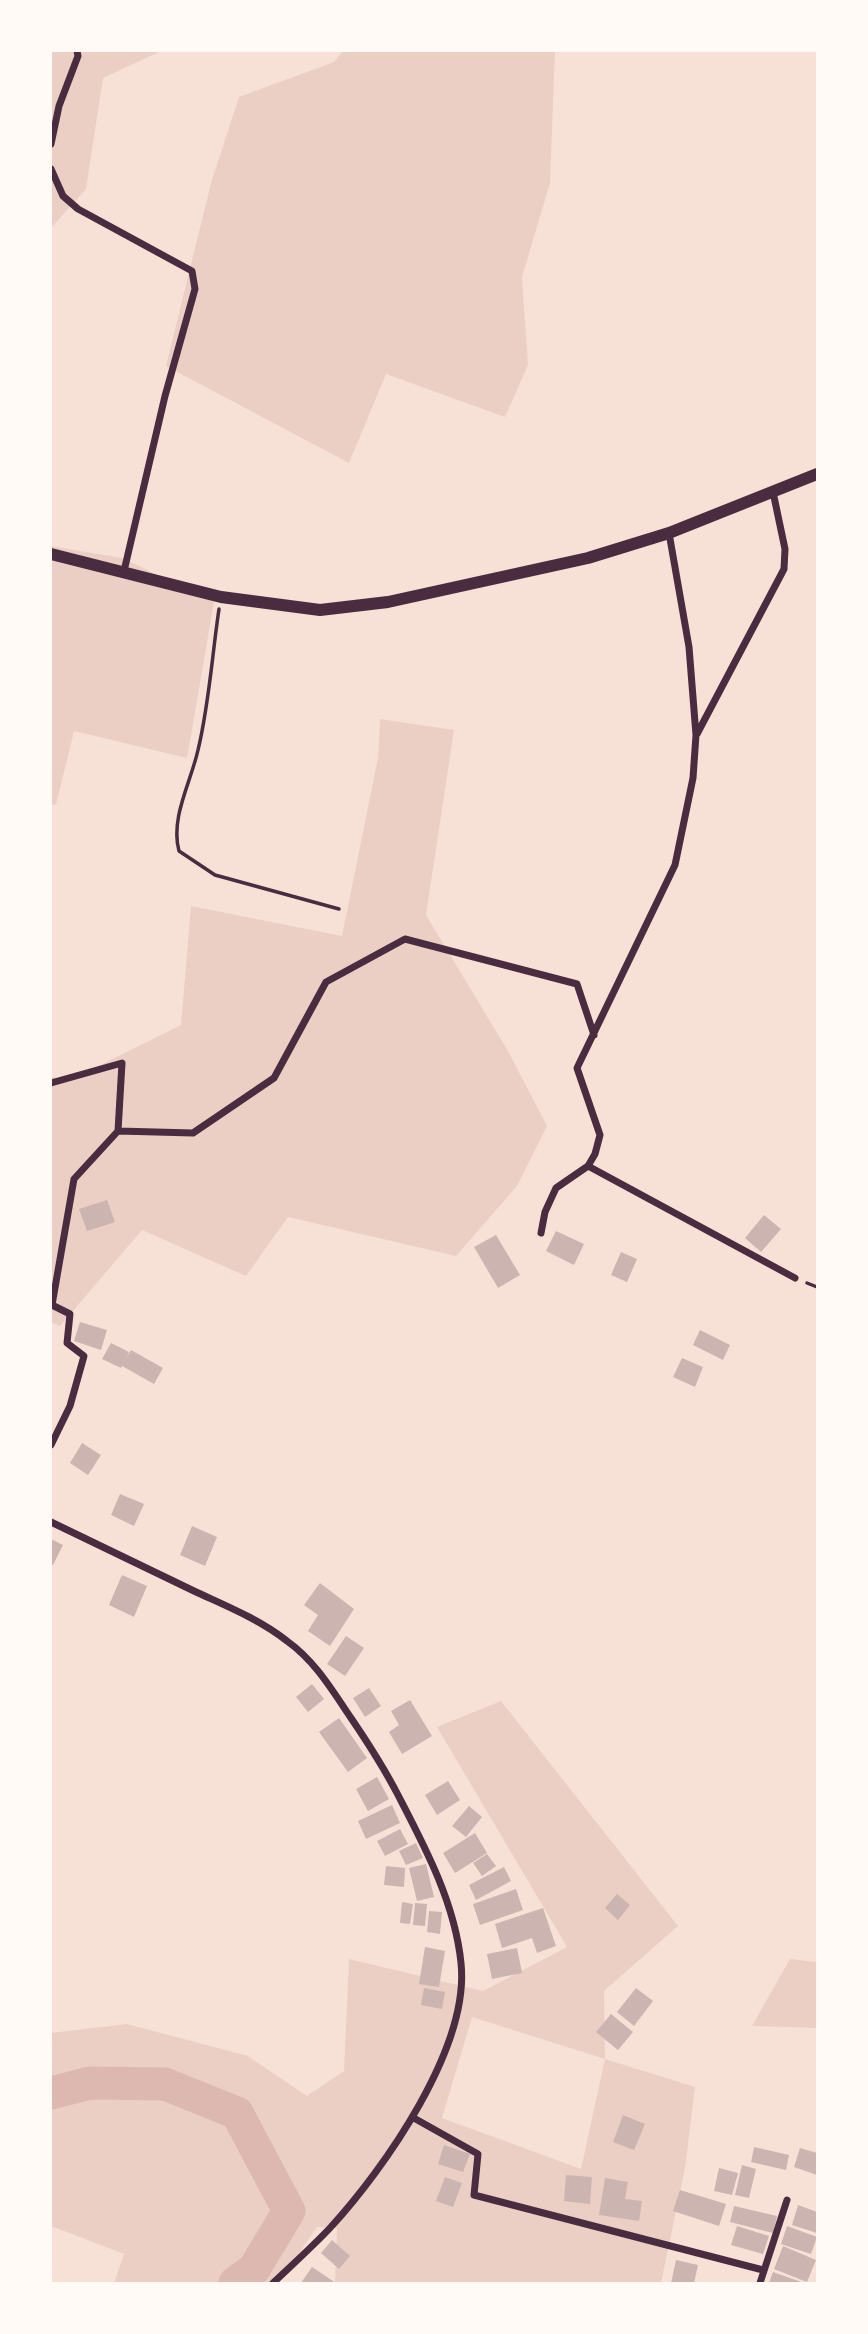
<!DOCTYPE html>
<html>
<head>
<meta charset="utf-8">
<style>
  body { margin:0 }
  #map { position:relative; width:868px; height:2334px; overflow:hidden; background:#f7e1d7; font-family:"Open Sans",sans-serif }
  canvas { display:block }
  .frame { position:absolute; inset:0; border:52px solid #fffaf5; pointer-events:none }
</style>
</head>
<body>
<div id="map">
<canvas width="868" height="2334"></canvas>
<div class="frame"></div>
</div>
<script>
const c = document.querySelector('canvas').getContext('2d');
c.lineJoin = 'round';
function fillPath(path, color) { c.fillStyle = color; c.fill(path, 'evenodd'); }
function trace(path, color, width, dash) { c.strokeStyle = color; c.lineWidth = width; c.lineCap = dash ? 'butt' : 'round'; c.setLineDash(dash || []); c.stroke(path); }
fillPath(new Path2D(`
  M51,51H161L103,78L86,189L51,228Z
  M343,51H555L550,183L522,277L528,365L505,417L386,374L349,463L166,366L211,183L239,97L334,62Z
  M51,546L122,558L214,602L187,758L74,731L56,805L51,804Z
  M380,719L454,730L426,915L508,1051L547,1126L517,1186L456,1256L288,1217L246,1276L142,1230L60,1326L51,1322V1077L72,1079L181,1025L191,906L342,936L378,758Z
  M501,1701L678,1926L604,1991L605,2059L695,2087L685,2168L661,2283H335L337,2228L317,2227L279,2283H114L124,2254L51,2226V2033L127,2024L248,2056L307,2096L344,2071L349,1959L483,1991L567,1947L437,1727ZM472,2017L605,2059L581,2169L442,2118Z
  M790,1959L817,1962V2028L752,2026Z`), '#ebcfc5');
trace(new Path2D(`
  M51,2093L90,2083L165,2084L237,2113L289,2211L254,2269L235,2283`), '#dcb8b0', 33);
fillPath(new Path2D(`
  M107,1200L115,1222L87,1231L79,1209Z
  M764,1215L781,1229L761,1252L745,1238Z
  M556,1231L584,1244L574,1265L546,1251Z
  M496,1235L520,1275L498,1288L474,1247Z
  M621,1252L637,1259L627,1282L611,1275Z
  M80,1322L107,1330L101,1350L74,1341Z
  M700,1330L730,1345L723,1360L693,1345Z
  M111,1343L129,1352L125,1360L131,1350L163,1368L154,1384L122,1366L121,1368L102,1359Z
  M682,1358L703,1367L695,1387L673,1377Z
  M82,1443L101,1455L88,1475L70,1463Z
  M120,1494L144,1504L134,1526L111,1515Z
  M192,1526L217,1537L205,1566L180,1555Z
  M51,1539L63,1545L53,1565L51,1564Z
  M122,1575L147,1586L134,1617L109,1605Z
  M320,1583L354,1609L330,1646L308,1631L318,1615L304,1605Z
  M346,1636L364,1648L345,1676L327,1664Z
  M312,1684L324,1699L308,1712L296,1697Z
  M369,1688L381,1706L365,1717L353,1698Z
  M410,1700L432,1736L402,1754L389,1732L399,1725L391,1711Z
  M339,1718L367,1758L348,1772L319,1732Z
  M377,1777L389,1799L368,1811L356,1789Z
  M448,1781L460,1800L437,1815L425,1795Z
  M392,1805L400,1823L366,1839L358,1821Z
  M469,1806L482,1817L466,1837L452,1826Z
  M400,1829L408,1844L385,1856L377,1841Z
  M475,1833L487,1853L455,1873L443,1853Z
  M416,1843L423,1858L406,1865L399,1851Z
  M487,1854L496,1866L482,1876L473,1863Z
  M426,1864L434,1897L417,1901L409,1868Z
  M386,1866L405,1868L404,1887L384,1885Z
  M504,1867L511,1881L476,1900L469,1885Z
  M516,1889L523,1910L480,1925L473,1904Z
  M617,1894L630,1905L618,1920L605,1908Z
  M402,1902L413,1904L410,1924L400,1923Z
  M415,1903L427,1904L425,1926L413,1925Z
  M543,1908L556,1946L537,1953L532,1938L502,1948L495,1924Z
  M429,1911L442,1912L440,1934L427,1932Z
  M425,1947L445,1951L439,1987L419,1984Z
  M517,1948L522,1973L492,1979L487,1954Z
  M424,1988L445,1992L442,2009L421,2005Z
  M636,1988L653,2001L634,2026L617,2012Z
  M611,2014L633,2032L618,2050L596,2032Z
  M623,2115L645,2124L634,2150L613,2142Z
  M444,2145L470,2154L463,2172L438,2164Z
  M754,2147L789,2155L786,2170L751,2162Z
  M800,2148L817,2153V2175L794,2167Z
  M742,2165L756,2169L749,2198L735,2195Z
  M719,2168L738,2173L732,2195L714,2191Z
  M566,2175L592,2177L590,2204L564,2201Z
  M445,2177L462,2183L453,2207L436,2201Z
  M605,2178L628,2182L625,2199L642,2201L639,2221L599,2215Z
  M680,2190L726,2204L719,2226L673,2211Z
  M798,2205L817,2212V2233L792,2225Z
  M734,2206L777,2216L773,2233L730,2222Z
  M737,2226L769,2236L763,2254L731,2245Z
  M787,2226L817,2237L811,2254L781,2244Z
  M332,2240L350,2256L339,2269L321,2253Z
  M783,2246L816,2260L807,2282L774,2269Z
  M676,2260L698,2265L694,2283H671Z
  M312,2267L336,2283H301Z
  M773,2272L804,2283H769Z`), '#ccb4b1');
trace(new Path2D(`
  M219,609C212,656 209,705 198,750C191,782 170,818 179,851L215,875L339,909
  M807,1283L817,1287`), '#4a2c40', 3.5);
trace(new Path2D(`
  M51,144L59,106L78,56L77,51
  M51,169L63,196L78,209L192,271L195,289L165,396L124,571
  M697,734L784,569L785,549L773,492
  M51,1083L122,1063L118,1131L193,1133L274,1078L326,982L405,939L577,984L594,1035
  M588,1166L795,1278
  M541,1233L545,1212L556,1188L588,1166L595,1154L600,1135L577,1068L675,865L693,778L696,735L689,647L669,533
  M51,1445L70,1406L84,1356L67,1343L70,1314L52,1305L74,1179L118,1131
  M51,1522C99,1545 146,1568 194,1591C226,1606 259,1619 287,1641C315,1661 332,1690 351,1718C368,1743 384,1768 398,1795C425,1847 455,1903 461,1963C470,2047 385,2168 330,2228C312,2247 292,2265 273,2283
  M412,2117L478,2154L474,2195L763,2270
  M760,2283L787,2200`), '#4a2c40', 7);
trace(new Path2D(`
  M51,554L221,597L320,610L388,602L588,558L669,533L817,474`), '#4a2c40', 12);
</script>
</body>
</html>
